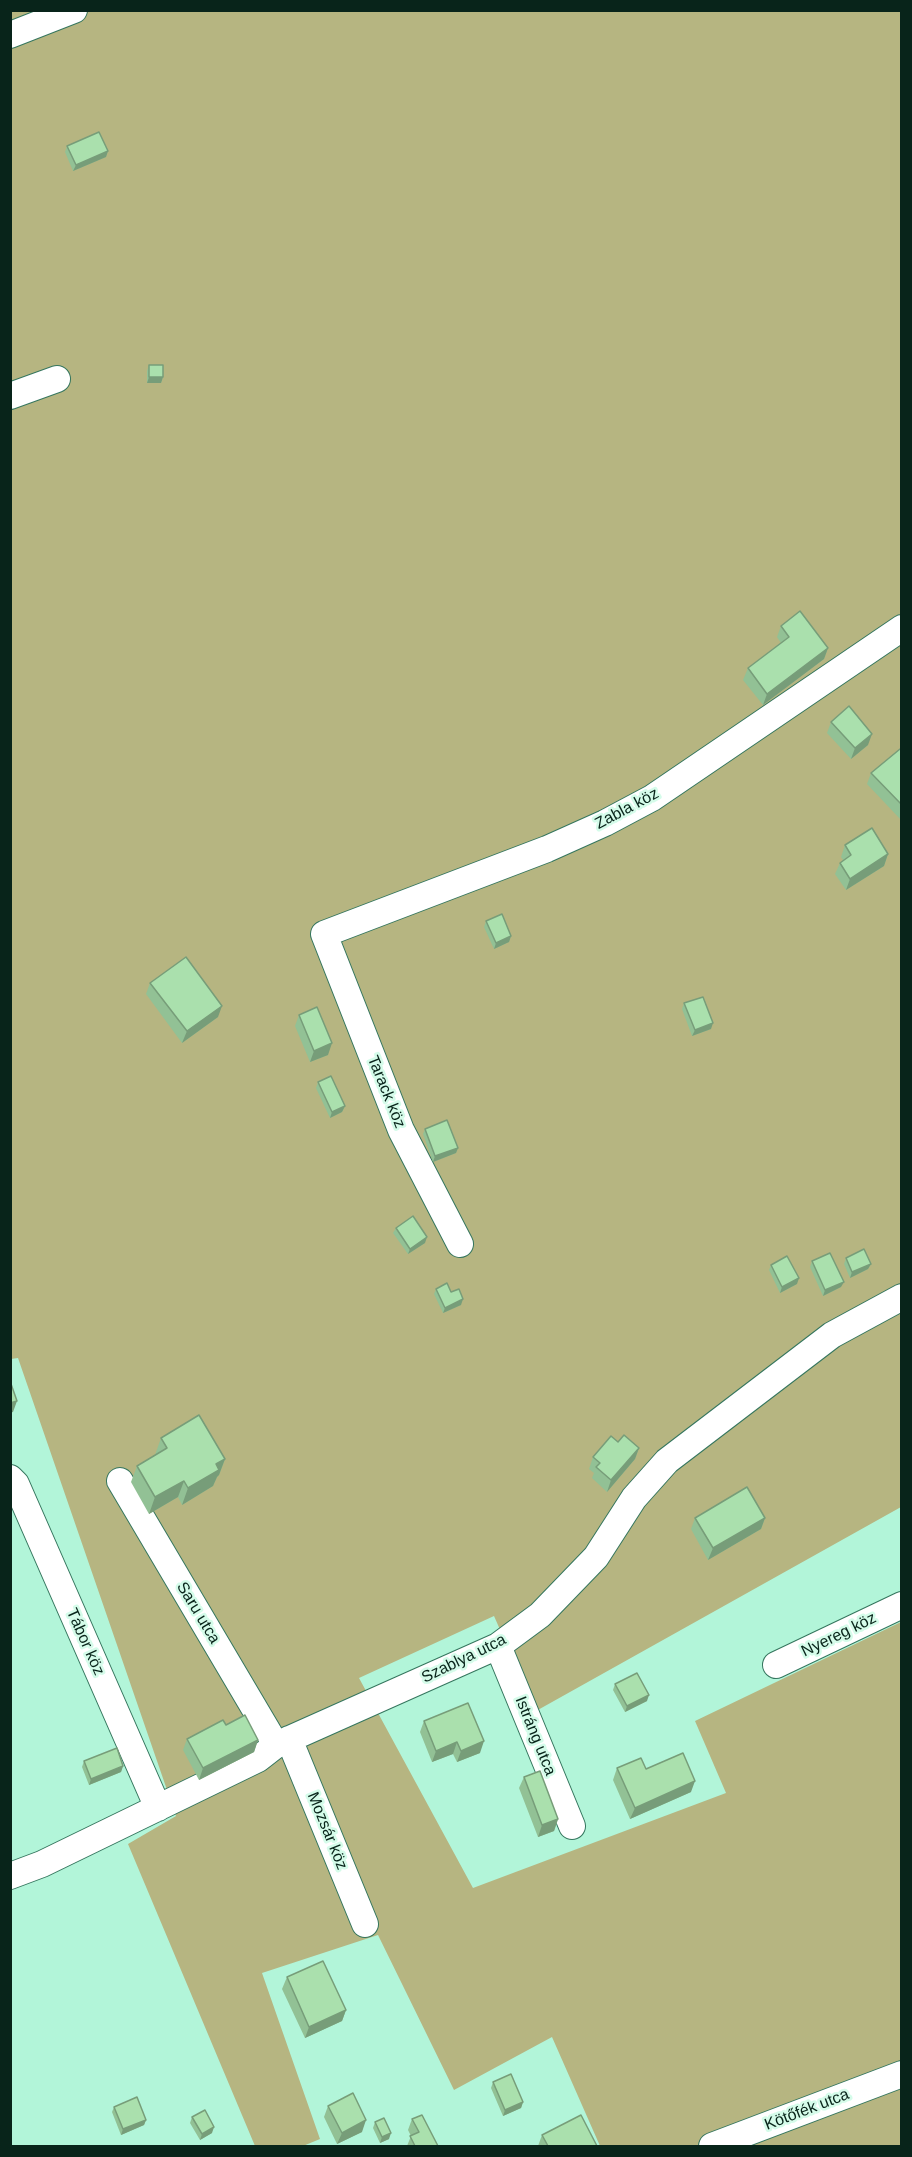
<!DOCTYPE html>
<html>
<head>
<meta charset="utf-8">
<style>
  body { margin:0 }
  #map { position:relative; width:912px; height:2157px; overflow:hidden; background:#b2f5d9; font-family:Helvetica,sans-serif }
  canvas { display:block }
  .frame { position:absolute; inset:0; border:12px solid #08241a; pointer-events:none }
</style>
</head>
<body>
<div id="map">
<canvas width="912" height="2157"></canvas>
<div class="frame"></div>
</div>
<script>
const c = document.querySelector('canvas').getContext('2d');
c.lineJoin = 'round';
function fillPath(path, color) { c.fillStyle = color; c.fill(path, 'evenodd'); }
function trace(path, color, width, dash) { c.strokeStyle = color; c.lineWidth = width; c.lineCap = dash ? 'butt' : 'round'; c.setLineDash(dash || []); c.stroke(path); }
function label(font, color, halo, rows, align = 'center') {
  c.font = font + ' Helvetica,sans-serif'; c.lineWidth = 5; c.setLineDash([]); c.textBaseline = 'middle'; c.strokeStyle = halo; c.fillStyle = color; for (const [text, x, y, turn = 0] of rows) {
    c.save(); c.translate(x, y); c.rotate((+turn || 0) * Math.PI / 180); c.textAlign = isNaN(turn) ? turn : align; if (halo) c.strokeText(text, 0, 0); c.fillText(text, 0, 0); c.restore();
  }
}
fillPath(new Path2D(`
  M13,10L901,11V1507L536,1711L494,1616L359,1678L473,1888L726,1793L695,1721L901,1622V2146H600L552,2037L454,2090L378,1935L262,1973L320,2139L303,2146H255L128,1844L176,1816L18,1358L11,1359V11Z`), '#b6b581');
const minor = new Path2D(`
  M10,35L74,10
  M10,396L57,379
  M460,1244L401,1130L324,934L547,849L605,823L652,798L902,628
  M10,1478L16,1484L158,1808
  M120,1481L276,1745
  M498,1646L572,1826
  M776,1665L902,1605
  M289,1739L365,1924
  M10,1876L42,1864L258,1759L276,1745L498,1646L540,1615L596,1557L634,1498L667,1461L832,1335L902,1297
  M712,2146L902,2074`);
trace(minor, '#35765e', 28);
trace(minor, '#fff', 26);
fillPath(new Path2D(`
  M67,146L108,151L106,157L73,171L65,152Z
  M149,365L163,377L161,383H147V371Z
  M781,626L828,648L824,659L763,705L743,680L748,668L781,643L777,637Z
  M831,722L868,745L851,759L827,733Z
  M902,750V821L867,784L871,773Z
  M845,845L888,854L884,866L846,890L835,874L840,863L843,860L841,857Z
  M486,921L511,936L509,942L494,949L484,927Z
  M150,983L218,1017L182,1043L146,994Z
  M684,1003L711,1029L692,1036L682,1009Z
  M299,1015L328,1055L310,1062L295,1026Z
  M318,1082L345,1106L342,1112L330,1118L316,1088Z
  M425,1129L458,1148L456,1153L433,1162L423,1134Z
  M396,1228L425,1243L408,1254L393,1233Z
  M846,1258L871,1264L868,1269L850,1278L844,1264Z
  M812,1261L841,1287L823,1296L810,1267Z
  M771,1265L797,1284L780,1293L769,1270Z
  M436,1289L461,1305L443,1313L434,1294Z
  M161,1438L225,1459L219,1475L217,1477L213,1486L182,1505L178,1497L149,1514L131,1482L137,1466L155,1455Z
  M618,1442L639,1448L635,1459L607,1492L592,1478L594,1473L589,1469L593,1457Z
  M695,1518H765L761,1529L708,1560L691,1529Z
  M615,1684L647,1701L625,1712L613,1690Z
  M424,1721L480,1753L457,1762L453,1754L432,1762L420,1732Z
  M226,1725L258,1740L254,1752L199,1780L183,1750L187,1739Z
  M84,1761L123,1766L121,1772L89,1785L82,1767Z
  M617,1768L646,1769L691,1792L630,1819L613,1780Z
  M524,1777L558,1819L554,1831L538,1837L519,1788Z
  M287,1977L346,2010L342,2021L305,2038L282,1989Z
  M493,2082L523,2102L521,2108L503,2116L491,2088Z
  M328,2106L362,2132L337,2144L324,2117Z
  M114,2107L146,2120L144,2125L121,2135L112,2112Z
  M192,2117L212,2133L200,2140L190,2123Z
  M412,2119L438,2146H407L411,2136L408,2130Z
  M375,2122L389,2139L380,2143L373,2128Z
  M542,2135L597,2146H538Z`), '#92c195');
fillPath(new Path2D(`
  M108,151L106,157L73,171L76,165Z
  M149,377H163L161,383H147Z
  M828,648L824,659L763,705L767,694Z
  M872,734L868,745L851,759L855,748Z
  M888,854L884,866L846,890L850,879Z
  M511,936L509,942L494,949L496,943Z
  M222,1006L218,1017L182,1043L187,1031Z
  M713,1023L711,1029L692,1036L695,1030Z
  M332,1043L328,1055L310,1062L314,1051Z
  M345,1106L342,1112L330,1118L332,1112Z
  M458,1148L456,1153L433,1162L435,1156Z
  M427,1237L425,1243L408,1254L410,1249Z
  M871,1264L868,1269L850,1278L852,1272Z
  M799,1278L797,1284L780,1293L782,1287Z
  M844,1282L841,1287L823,1296L825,1290Z
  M463,1299L461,1305L443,1313L445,1308Z
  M17,1401L13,1412L10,1413V1403Z
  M639,1448L635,1459L607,1492L611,1480Z
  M225,1459L219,1475L217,1477L213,1486L182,1505L188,1488L216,1464Z
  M184,1481L178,1497L149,1514L155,1497Z
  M765,1518L761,1529L708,1560L713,1548Z
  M649,1695L647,1701L625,1712L627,1706Z
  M258,1740L254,1752L199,1780L203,1768Z
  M484,1741L480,1753L457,1762L461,1751Z
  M457,1742L453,1754L432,1762L436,1751Z
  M123,1766L121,1772L89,1785L91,1779Z
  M695,1781L691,1792L630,1819L635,1808Z
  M558,1819L554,1831L538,1837L542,1825Z
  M346,2010L342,2021L305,2038L309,2027Z
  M523,2102L521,2108L503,2116L505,2110Z
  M146,2120L144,2125L121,2135L123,2129Z
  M366,2120L362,2132L337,2144L342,2133Z
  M214,2127L212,2133L200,2140L202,2134Z
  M391,2133L389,2139L380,2143L382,2137Z`), '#779d79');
const building = new Path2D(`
  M99,132L108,151L76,165L67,146Z
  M149,365H163V377H149Z
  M800,611L828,648L767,694L748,668L789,637L781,626Z
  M849,706L872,734L855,748L831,722Z
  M900,749L902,750V805L871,773Z
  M872,828L888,854L850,879L840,863L851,855L845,845Z
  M502,914L511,936L496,943L486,921Z
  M186,957L222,1006L187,1031L150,983Z
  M703,997L713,1023L695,1030L684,1003Z
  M317,1007L332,1043L314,1051L299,1015Z
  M331,1076L345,1106L332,1112L318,1082Z
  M447,1120L458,1148L435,1156L425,1129Z
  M413,1216L427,1237L410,1249L396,1228Z
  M864,1249L871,1264L852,1272L846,1258Z
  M830,1253L844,1282L825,1290L812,1261Z
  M787,1256L799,1278L782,1287L771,1265Z
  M447,1283L451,1292L459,1289L463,1299L445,1308L436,1289Z
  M10,1381L17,1401L10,1403Z
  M199,1415L225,1459L216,1464L219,1470L188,1488L184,1481L155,1497L137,1466L167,1448L161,1438Z
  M624,1435L639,1448L611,1480L596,1467L600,1463L593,1457L611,1436L618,1442Z
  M747,1487L765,1518L713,1548L695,1518Z
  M637,1673L649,1695L627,1706L615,1684Z
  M468,1703L484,1741L461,1751L457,1742L436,1751L424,1721Z
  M245,1715L258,1740L203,1768L187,1739L223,1720L226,1725Z
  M117,1748L123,1766L91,1779L84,1761Z
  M683,1753L695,1781L635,1808L617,1768L641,1758L646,1769Z
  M540,1771L558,1819L542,1825L524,1777Z
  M323,1961L346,2010L309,2027L287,1977Z
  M511,2074L523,2102L505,2110L493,2082Z
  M353,2093L366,2120L342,2133L328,2106Z
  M137,2097L146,2120L123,2129L114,2107Z
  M205,2110L214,2127L202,2134L192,2117Z
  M422,2115L438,2146H415L410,2136L419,2132L412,2119Z
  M581,2115L597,2146H548L542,2135Z
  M384,2118L391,2133L382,2137L375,2122Z`);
fillPath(building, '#aae0ad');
trace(building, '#779d79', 1.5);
label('16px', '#08241a', '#d5fcea', [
  ["Zabla köz",627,809,-28],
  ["Tarack köz",386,1092,68],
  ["Saru utca",198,1613,59],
  ["Nyereg köz",839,1635,-26],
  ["Tábor köz",85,1642,66],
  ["Szablya utca",464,1659,-26],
  ["Istráng utca",535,1736,68],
  ["Mozsár köz",327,1831,68],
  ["Kötőfék utca",807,2110,-21]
]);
</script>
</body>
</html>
